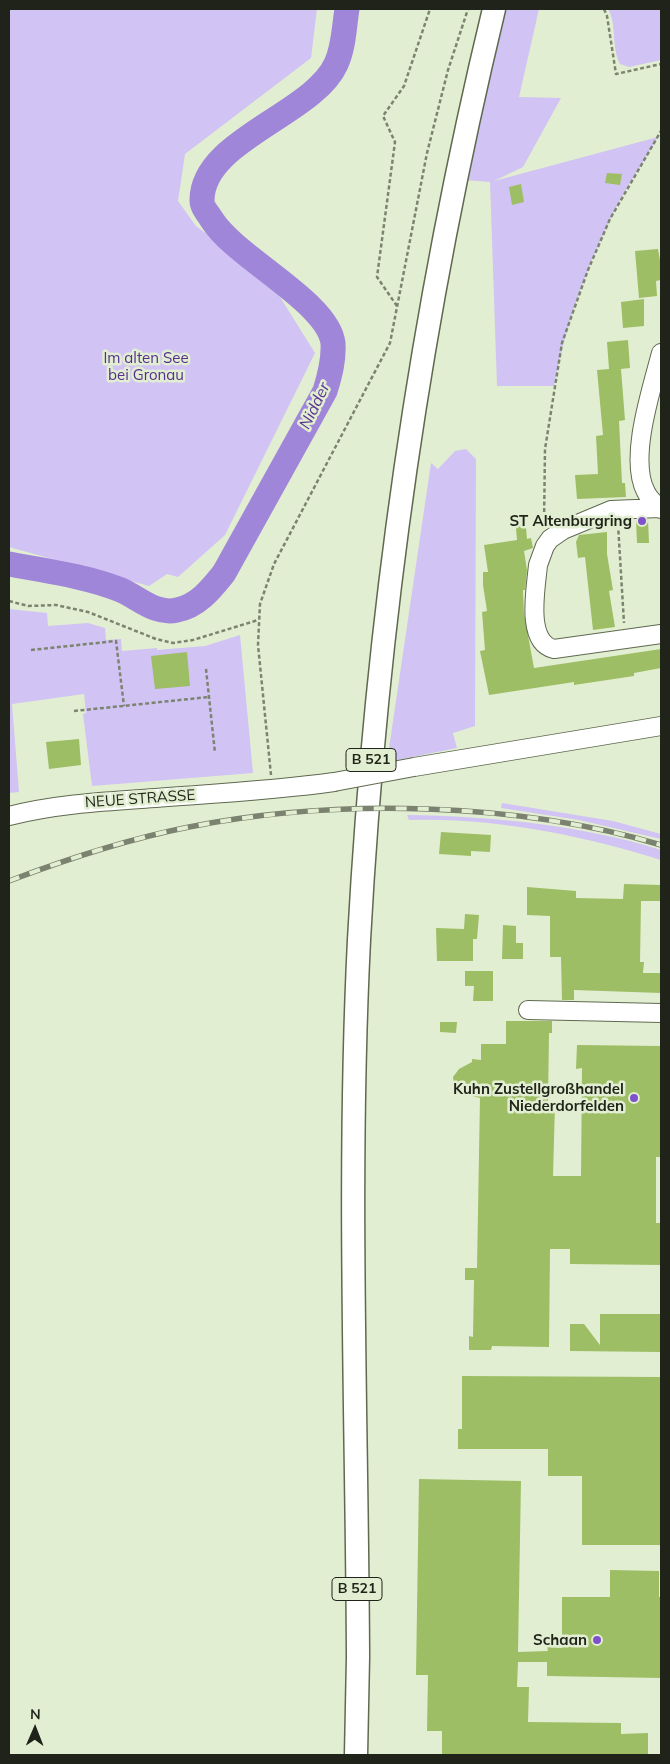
<!DOCTYPE html>
<html>
<head>
<meta charset="utf-8">
<style>
  body { margin:0 }
  #map { position:relative; width:670px; height:1764px; overflow:hidden; background:#e2eed1; font-family:Mulish,sans-serif }
  canvas { display:block }
  .frame { position:absolute; inset:0; border:10px solid #1f2319; pointer-events:none }
  .north { position:absolute; left:10px; top:1704px; width:50px; height:50px; -webkit-text-stroke:4px #e2eed1; paint-order:stroke; rotate:1deg; font-size:14px; font-weight:700; line-height:20px; text-align:center; color:#1f2319 }
  .north::after { content:''; display:block; margin:auto; width:18px; height:22px; background:#1f2319; clip-path:polygon(50% 0,100% 100%,50% 72%,0 100%) }
</style>
</head>
<body>
<div id="map">
<canvas width="670" height="1764"></canvas>
<div class="frame"></div>
<div class="north">N</div>
</div>
<script>
const c = document.querySelector('canvas').getContext('2d');
c.lineJoin = 'round';
function fillPath(path, color) { c.fillStyle = color; c.fill(path, 'evenodd'); }
function trace(path, color, width, dash) { c.strokeStyle = color; c.lineWidth = width; c.lineCap = dash ? 'butt' : 'round'; c.setLineDash(dash || []); c.stroke(path); }
function label(font, color, halo, rows, align = 'center') {
  c.font = font + ' Mulish,sans-serif'; c.lineWidth = 5; c.setLineDash([]); c.textBaseline = 'middle'; c.strokeStyle = halo; c.fillStyle = color; for (const [text, x, y, turn = 0] of rows) {
    c.save(); c.translate(x, y); c.rotate((+turn || 0) * Math.PI / 180); c.textAlign = isNaN(turn) ? turn : align; if (halo) c.strokeText(text, 0, 0); c.fillText(text, 0, 0); c.restore();
  }
}
fillPath(new Path2D(`
  M9,9H317L311,58L185,154L178,201L196,226L270,281L315,353L225,535L178,577L167,574L149,586L9,547Z
  M502,9H539L519,97L561,98L523,167L494,181L658,137C642,165 623,191 610,220C584,273 565,328 554,386H497L490,182L465,180Z
  M608,9H661V60L629,67L620,64C611,47 617,23 608,9Z
  M466,449L476,459L475,726L453,733L457,748L387,762L431,463L438,469L455,451Z
  M9,609L47,613L48,626L88,623L105,628L106,640L121,639L122,651L157,648V650L205,646L240,635L253,773L92,786L83,714L86,713L84,694L12,704L19,792L9,793Z
  M502,803L613,821L661,834V839L579,820L501,808Z
  M407,815C490,816 582,825 661,850V860C583,835 491,817 409,820Z`), '#d1c3f4');
trace(new Path2D(`
  M9,564C46,571 85,576 121,590C139,598 155,615 177,610C198,606 211,589 224,573L325,391C330,375 334,360 333,343C328,302 236,258 212,220C209,215 202,207 202,201C201,140 313,115 336,64C344,47 344,27 347,9`), '#a086d9', 25);
fillPath(new Path2D(`
  M607,173L622,174L620,185L605,183Z
  M521,184L524,202L512,205L509,187Z
  M658,249L661,266V280L656,281L657,296L639,298L635,251Z
  M644,299V326L623,328L621,302Z
  M628,340L630,368L621,369L625,420L619,421L622,483H625L626,497L577,499L575,475L598,474L596,436L603,435L597,370L609,369L607,342Z
  M525,516L527,539L531,538L533,548L524,551L527,570L525,590H523L524,614L534,668L661,649V668L634,673V676L574,685V682L489,695L480,651L485,650L482,612L487,611L483,585V572H488L484,545L517,540L515,517Z
  M648,519L649,543H637L636,520Z
  M607,532V554L613,590L609,591L615,627L593,630L585,557L578,558L576,542L579,535Z
  M187,652L190,686L155,689L151,656Z
  M79,739L81,765L49,769L46,742Z
  M441,832L491,835L490,852L471,851V856L439,854Z
  M624,884L661,885V901H641L640,962H644L643,973H661V993L574,990V1000H562L561,957H550V916L527,915V887L576,891V898L623,899Z
  M465,914L479,915L477,939H473V961H437L436,928L464,929Z
  M503,925L516,926V943H523V959H502Z
  M465,971H493V1001H473L474,986H465Z
  M506,1021H552V1033H549L548,1102L555,1103L553,1176H581L582,1068L576,1069L577,1045L661,1046V1157H656V1223H661V1265L570,1264V1249H550L549,1347L492,1346L491,1350H469V1336L473,1337L474,1280H465V1268H477L480,1098L459,1093L454,1086L453,1077L459,1069L472,1062V1059L481,1060V1044H506Z
  M440,1022H457L456,1033L440,1032Z
  M600,1314H661V1352L570,1351V1324H584L600,1345Z
  M462,1376L661,1377V1545H582V1476H548V1449H458V1429H462Z
  M419,1479L521,1481L518,1652L548,1651L547,1647L562,1648V1597H610V1570L659,1571V1597H661V1678L547,1676V1662H518L517,1687H529L528,1722L621,1723V1734L648,1733V1755H442V1731H427L428,1675H416Z`), '#9dbe64');
const minor = new Path2D(`
  M661,353C652,388 628,459 646,492C649,499 655,504 661,509
  M659,508L611,510L563,530L550,539L545,546L538,565C536,588 525,642 554,649L661,634
  M414,767L661,726
  M9,816C52,805 96,802 141,799C205,794 270,791 334,782
  M528,1010L661,1013`);
const major = new Path2D(`
  M356,1755L358,1657C357,1418 347,1179 359,940C376,626 420,315 494,9`);
trace(minor, '#5f6950', 20);
trace(major, '#5f6950', 25);
trace(new Path2D(`
  M604,9L607,16L616,74L661,64
  M397,306L377,277L395,142L383,116L404,86L430,9
  M618,524L624,623
  M544,525L545,449L562,343L588,270L610,219L661,131
  M9,601L28,606L56,605L88,612L156,639L173,643L193,640L258,620
  M31,650L116,641L124,706
  M206,669L215,753
  M74,711L209,697
  M271,775L258,645L260,604L274,564L390,343L427,153L448,70L468,9`), '#7c8471', 2.5, [4, 2.5]);
trace(minor, '#fff', 18);
trace(major, '#fff', 22);
const rail = new Path2D(`
  M9,881C67,859 128,839 189,827C336,798 518,802 661,845`);
trace(rail, '#7b826f', 5.5);
trace(rail, '#e2eed1', 4, [11]);
const minorBridge = new Path2D(`
  M334,782L414,767`);
trace(minorBridge, '#5f6950', 20, []);
trace(minorBridge, '#fff', 18);
for (const [x, y, r, color] of [
  [642,521,5,"#7f52cb"],
  [634,1098,5,"#7f52cb"],
  [597,1640,5,"#7f52cb"]
]) { const dot = new Path2D(); dot.arc(x, y, r, 0, 2 * Math.PI); c.fillStyle = color; c.fill(dot); trace(dot, '#e2eed1', 2); }
for (const [x, y, w] of [
  [371,760,50],
  [357,1589,50]
]) { const box = new Path2D(); box.roundRect(x - w / 2, y - 11.5, w, 23, 4); c.fillStyle = '#e2eed1'; c.fill(box); trace(box, '#1f2319', 1); }
label('bold 14px', '#1f2319', null, [
  ["B 521",371,760],
  ["B 521",357,1589]
]);
label('15px', '#552e8f', '#e2eed1', [
  ["Im alten See",146,358],
  ["bei Gronau",146,375]
]);
label('bold 15px', '#1f2319', '#e2eed1', [
  ["ST Altenburgring",632,521],
  ["Kuhn Zustellgroßhandel",624,1089],
  ["Niederdorfelden",624,1106],
  ["Schaan",587,1640]
], 'right');
label('15px', '#1f2319', '#e2eed1', [
  ["NEUE STRASSE",140,799,-4]
]);
label('italic 16px', '#5a3495', '#e2eed1', [
  ["Nidder",315,406,-64]
]);
</script>
</body>
</html>
